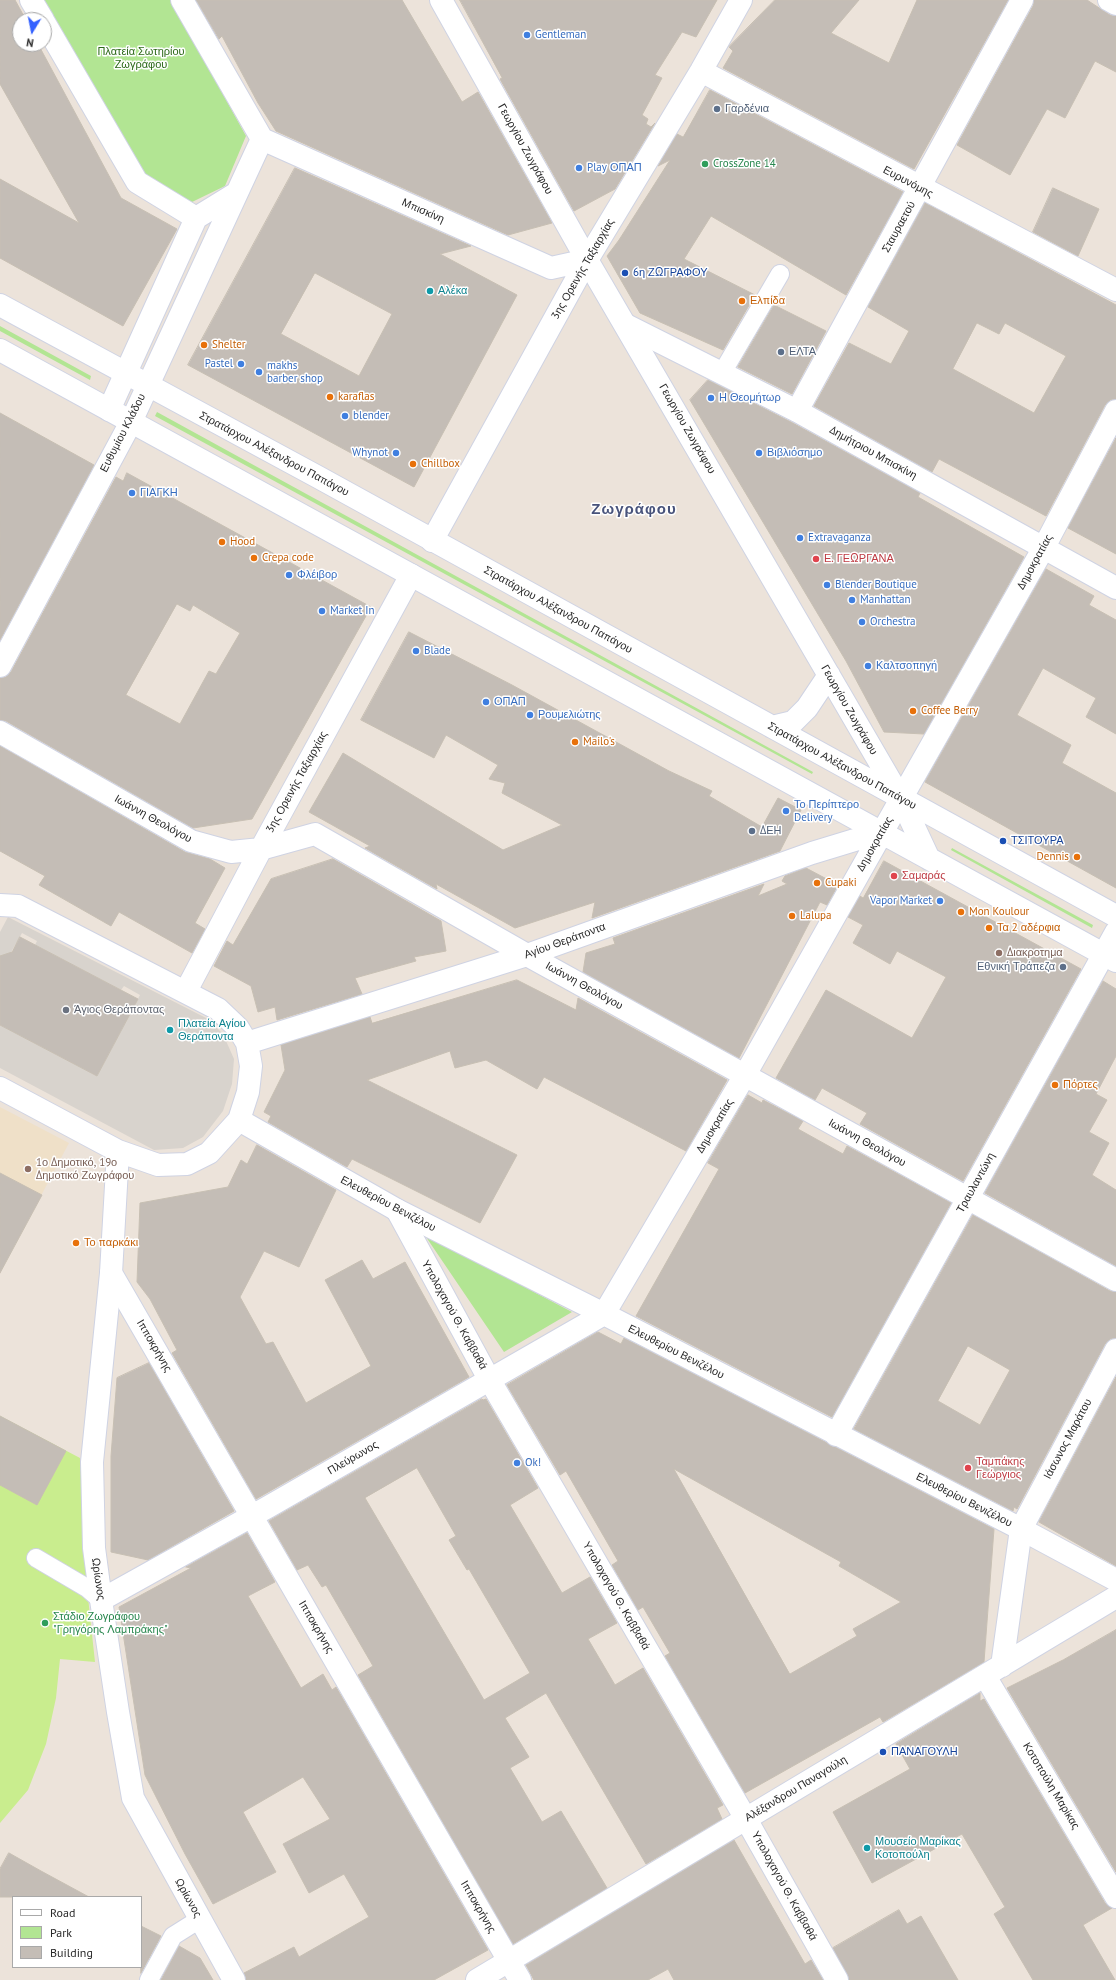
<!DOCTYPE html>
<html>
<head>
<meta charset="utf-8">
<style>
  body { margin:0 }
  #map { position:relative; width:1116px; height:1980px; overflow:hidden; background:#ece3da; font-family:"PT Sans",sans-serif }
  canvas { display:block }
  .legend { position:absolute; left:12px; top:1896px; width:130px; height:72px; box-sizing:border-box; background:#fff; border:1px solid #a9a9a9; margin:0; padding:5px 7px; list-style:none; font-size:12px; color:#292929 }
  .legend li { display:flex; align-items:center; gap:8px; height:20px }
  .legend b { width:20px; border:1px solid #a9a9a9 }
  .north { position:absolute; left:12px; top:12px; width:40px; height:40px; box-sizing:border-box; background:#fff; border:1px solid #a9a9a9; border-radius:50%; rotate:190deg; font-size:11px; font-weight:700; line-height:16px; text-align:center; color:#292929 }
  .north::after { content:''; display:block; margin:auto; width:14px; height:18px; background:#3361ff; clip-path:polygon(50% 0,100% 100%,50% 72%,0 100%) }
</style>
</head>
<body>
<div id="map">
<canvas width="1116" height="1980"></canvas>
<ul class="legend">
<li><b style="height:5px;background:#fff"></b>Road</li>
<li><b style="height:11px;background:#b2e593"></b>Park</li>
<li><b style="height:11px;background:#c4bdb6"></b>Building</li>
</ul>
<div class="north">N</div>
</div>
<script>
const c = document.querySelector('canvas').getContext('2d');
c.lineJoin = 'round';
function fillPath(path, color) { c.fillStyle = color; c.fill(path, 'evenodd'); }
function trace(path, color, width, dash) { c.strokeStyle = color; c.lineWidth = width; c.lineCap = dash ? 'butt' : 'round'; c.setLineDash(dash || []); c.stroke(path); }
function label(font, color, halo, rows, align = 'center') {
  c.font = font + ' "PT Sans",sans-serif'; c.lineWidth = 3; c.setLineDash([]); c.textBaseline = 'middle'; c.strokeStyle = halo; c.fillStyle = color; for (const [text, x, y, turn = 0] of rows) {
    c.save(); c.translate(x, y); c.rotate((+turn || 0) * Math.PI / 180); c.textAlign = isNaN(turn) ? turn : align; if (halo) c.strokeText(text, 0, 0); c.fillText(text, 0, 0); c.restore();
  }
}
fillPath(new Path2D(`
  M0,1107L69,1143L0,1273Z`), '#efe0c8');
fillPath(new Path2D(`
  M44,0H171L246,136L225,186L192,202L145,176Z
  M0,326L91,376L90,380L0,331Z
  M157,412L813,772L812,774L155,416Z
  M952,848L1093,925L1092,928L951,850Z
  M424,1234L572,1312L504,1352Z`), '#b2e593');
fillPath(new Path2D(`
  M0,1416L80,1458L87,1588L95,1662L60,1659L56,1698L46,1744L28,1790L0,1823Z`), '#c9ed8e');
fillPath(new Path2D(`
  M8,917L208,1019L223,1034L234,1059L232,1084L223,1111L203,1137L183,1148L154,1150L0,1068V1025L97,1076L140,995L124,986L121,990L35,945L37,941L22,933L9,956H0V932Z`), '#d8d3cd');
const building = new Path2D(`
  M0,0H15L26,20H20V44H38L121,198L177,229L123,326L0,258V179L79,223L0,84Z
  M196,0H402L462,102L478,92L552,223L508,235L276,131L258,103L222,36L219,39Z
  M460,0H717L696,37L682,32L655,75L662,78L642,115L648,119L646,124L651,127L655,123L615,189L574,211L500,79L502,78Z
  M775,0H859L831,33L889,63L917,0H1008L914,169L723,68L733,51L729,47Z
  M1034,0H1087L1110,15L1116,16V72L1095,61L1065,118L1047,109L1010,175L957,145L1033,6Z
  M710,90L903,192L846,295L711,216L684,259L755,295L723,350L640,313L607,256L619,240L670,160L658,166L677,134L683,137Z
  M295,168L471,246L440,254L517,295L414,487L188,365ZM315,273L392,314L359,376L281,334Z
  M1053,188L1099,209L1078,256L1033,232Z
  M925,203L1116,305V399L1110,400L1105,405L1046,516L939,459L932,472L814,406L849,343L891,364L909,331L868,307ZM977,323L999,334L1005,323L1066,356L1034,413L953,369Z
  M774,305L826,331L792,394L738,367Z
  M708,380L791,422L920,493L918,497L1024,557L924,734L884,732L846,661L690,400Z
  M0,413L94,465L0,640Z
  M1116,438V554L1068,528Z
  M127,473L371,607L252,819L193,828L6,721L0,720V678L6,677L11,672L116,477L123,481ZM177,604L190,611L193,605L240,633L216,674L209,671L180,724L126,695Z
  M1046,569L1094,596L1089,605L1116,620V734L1086,717L1096,698L1043,668L1017,715L1071,745L1062,763L1116,793V888L925,782Z
  M409,632L512,685L669,771L712,791L709,796L762,827L778,798L801,810L780,851L592,918L595,902L515,928L436,884L437,889L365,848L370,846L309,812L343,753L503,850L562,825L502,793L505,783L489,779L498,765L446,735L434,758L361,720Z
  M0,746L185,852L210,859L225,868L195,923L205,929L192,953L119,912L111,926L39,885L45,876L0,851Z
  M333,859L441,921L446,951L414,957L416,961L355,978L362,994L277,1020L275,1007L258,1012L251,986L214,966L227,941L233,945L271,879Z
  M884,861L1081,969L963,1181L860,1124L867,1113L822,1088L815,1100L776,1078L826,990L912,1038L946,977L897,951L890,964L853,943L863,925L848,917L860,896L863,898Z
  M806,868L838,885L827,905L820,902L739,1058L583,972L586,953L615,944L613,938L764,884L758,896L787,884L782,881L785,876Z
  M20,937L138,999L97,1076L0,1025V956L12,952Z
  M517,980L576,1010L578,998L727,1080L686,1151L544,1077L537,1089L486,1060L455,1068L450,1051L367,1080L517,1155L480,1223L352,1159L347,1167L268,1122L271,1116L264,1112L285,1070L281,1045L370,1017L372,1023Z
  M1103,981L1116,989V1056L1096,1094L1107,1100L1089,1132L1109,1143L1092,1175L1116,1190V1266L985,1193Z
  M748,1095L762,1103L763,1100L803,1121L798,1129L843,1154L847,1146L951,1203L832,1417L636,1316L719,1169L708,1163Z
  M257,1145L336,1190L299,1267L264,1251L240,1297L266,1344L273,1342L306,1403L371,1366L325,1280L362,1260L373,1279L405,1262L469,1377L256,1499L172,1353L177,1350L150,1299L137,1282L140,1203L228,1187L241,1160L247,1164Z
  M0,1173L42,1195L0,1273Z
  M973,1215L1110,1291L1116,1292V1338L1110,1339L1105,1344L1017,1509L1014,1507L1013,1511L854,1429ZM968,1346L1010,1370L980,1425L938,1401Z
  M598,1332L621,1344L624,1338L994,1529L984,1662L883,1722L880,1717L745,1793L665,1656L670,1653L643,1607L638,1610L612,1565L618,1561L566,1471L560,1475L507,1385ZM674,1469L841,1562L839,1566L901,1602L853,1629L857,1636L790,1674Z
  M149,1363L234,1511L148,1560L111,1552V1456L117,1378Z
  M1116,1377V1566L1039,1522Z
  M482,1399L483,1400L486,1399L538,1488L510,1505L562,1593L590,1577L617,1623L588,1639L615,1685L643,1668L723,1805L717,1808L722,1819L646,1864L546,1693L505,1718L529,1757L510,1768L542,1822L561,1811L607,1888L513,1944L358,1675L373,1666L326,1585L322,1587L308,1565L297,1570L269,1521ZM417,1468L456,1536L449,1540L467,1570L469,1569L530,1673L484,1700L365,1498Z
  M0,1416L66,1451L37,1505L0,1485Z
  M247,1533L275,1582L248,1596L301,1688L323,1674L332,1690L336,1687L488,1950L434,1980H246L244,1973L294,1947L299,1957L369,1917L344,1874L309,1893L283,1844L330,1819L303,1777L243,1812L276,1872L213,1904L185,1854L145,1775L119,1607L191,1568L186,1567Z
  M1116,1630V1872L1007,1688L1063,1660Z
  M980,1693V1701L984,1699L1105,1903L1112,1908L1083,1925L1115,1980H1033L994,1914L1005,1907L962,1834L872,1883L833,1812L910,1769L896,1744Z
  M734,1840L805,1964L811,1960L823,1980H674L668,1969L648,1980H534L526,1965Z
  M9,1853L41,1871L89,1897H0V1869Z
  M899,1910L907,1924L921,1916L958,1980H849L833,1948Z
  M141,1926L161,1936L141,1973Z
  M179,1946L200,1958L213,1980H161Z`);
fillPath(building, '#c4bdb6');
trace(building, '#c7bfb3', 1);
const lane = new Path2D(`
  M722,373L780,274
  M36,1558L87,1588L101,1600
  M149,1980L173,1936L200,1919`);
const street = new Path2D(`
  M31,0L43,20
  M182,0L262,139
  M1109,0L1116,4
  M44,22L137,182L196,218
  M701,71L1116,290
  M262,139L551,268L587,260
  M626,325L797,411L1116,588
  M109,410L196,218L235,194
  M797,411L1022,0
  M432,541L587,260L701,71L741,0
  M0,666L131,422L262,139
  M0,732L191,841L231,852L261,849L315,834L527,955L1116,1280
  M901,799L1043,549L1116,411
  M186,991L261,849L411,575
  M397,1210L489,1379L746,1819L837,1980
  M111,1273L520,1980
  M1116,1350L1021,1529L1116,1580
  M836,1435L1116,932
  M985,1676L1116,1897`);
const secondary = new Path2D(`
  M441,0L587,260L901,799L929,859
  M0,305L318,477L1116,916
  M0,350L1116,961
  M772,727L793,722L807,708L829,675
  M0,905L18,906L218,1009L238,1028L247,1043L251,1066L248,1092L239,1120L209,1153L187,1164L158,1165L118,1151L0,1088
  M247,1043L527,955L812,853L881,832
  M239,1120L397,1210L604,1314L1021,1529L1002,1666
  M118,1151L111,1273L92,1462L94,1548L101,1600L118,1712L133,1798L234,1980
  M604,1314L745,1075L901,799
  M101,1600L268,1507L604,1314
  M477,1980L1116,1597`);
trace(lane, '#cfd3e3', 20);
trace(street, '#cfd3e3', 24);
trace(secondary, '#cfd3e3', 24);
trace(lane, '#fff', 18);
trace(street, '#fff', 22);
trace(secondary, '#fff', 22);
for (const [x, y, r, color] of [
  [527,35,4,"#3f7fe0"],
  [717,109,4,"#5c6f8a"],
  [705,164,4,"#2e9e5b"],
  [579,168,4,"#3f7fe0"],
  [625,273,4,"#1a4fb4"],
  [430,291,4,"#0f9aa8"],
  [742,301,4,"#e8710a"],
  [204,345,4,"#e8710a"],
  [781,352,4,"#5c6f8a"],
  [241,364,4,"#3f7fe0"],
  [259,372,4,"#3f7fe0"],
  [330,397,4,"#e8710a"],
  [711,398,4,"#3f7fe0"],
  [345,416,4,"#3f7fe0"],
  [396,453,4,"#3f7fe0"],
  [759,453,4,"#3f7fe0"],
  [413,464,4,"#e8710a"],
  [132,493,4,"#3f7fe0"],
  [800,538,4,"#3f7fe0"],
  [222,542,4,"#e8710a"],
  [254,558,4,"#e8710a"],
  [816,559,4,"#e0444e"],
  [289,575,4,"#3f7fe0"],
  [827,585,4,"#3f7fe0"],
  [852,600,4,"#3f7fe0"],
  [322,611,4,"#3f7fe0"],
  [862,622,4,"#3f7fe0"],
  [416,651,4,"#3f7fe0"],
  [868,666,4,"#3f7fe0"],
  [486,702,4,"#3f7fe0"],
  [913,711,4,"#e8710a"],
  [530,715,4,"#3f7fe0"],
  [575,742,4,"#e8710a"],
  [786,811,4,"#3f7fe0"],
  [752,831,4,"#5c6f8a"],
  [1003,841,4,"#1a4fb4"],
  [1077,857,4,"#e8710a"],
  [894,876,4,"#e0444e"],
  [817,883,4,"#e8710a"],
  [940,901,4,"#3f7fe0"],
  [961,912,4,"#e8710a"],
  [792,916,4,"#e8710a"],
  [989,928,4,"#e8710a"],
  [999,953,4,"#8d6e63"],
  [1063,967,4,"#5c6f8a"],
  [66,1010,4,"#6b7280"],
  [170,1030,4,"#0f9aa8"],
  [1055,1085,4,"#e8710a"],
  [28,1169,4,"#8d6e63"],
  [76,1243,4,"#e8710a"],
  [517,1463,4,"#3f7fe0"],
  [968,1468,4,"#e0444e"],
  [45,1623,4,"#2e9e5b"],
  [883,1752,4,"#1a4fb4"],
  [867,1848,4,"#0f9aa8"]
]) { const dot = new Path2D(); dot.arc(x, y, r, 0, 2 * Math.PI); c.fillStyle = color; c.fill(dot); trace(dot, '#fff', 1.5); }
label('11px', '#366cbe', '#fff', [
  ["Gentleman",535,35],
  ["Play ΟΠΑΠ",587,168],
  ["Pastel",233,364,"right"],
  ["makhs",267,366],
  ["barber shop",267,379],
  ["Η Θεομήτωρ",719,398],
  ["blender",353,416],
  ["Whynot",388,453,"right"],
  ["Βιβλιόσημο",767,453],
  ["ΓΙΑΓΚΗ",140,493],
  ["Extravaganza",808,538],
  ["Φλέιβορ",297,575],
  ["Blender Boutique",835,585],
  ["Manhattan",860,600],
  ["Market In",330,611],
  ["Orchestra",870,622],
  ["Blade",424,651],
  ["Καλτσοπηγή",876,666],
  ["ΟΠΑΠ",494,702],
  ["Ρουμελιώτης",538,715],
  ["Το Περίπτερο",794,805],
  ["Delivery",794,818],
  ["Vapor Market",932,901,"right"],
  ["Ok!",525,1463]
], 'left');
label('11px', '#2b6817', '#fff', [
  ["Πλατεία Σωτηρίου",141,52],
  ["Ζωγράφου",141,65]
]);
label('11px', '#4e5e75', '#fff', [
  ["Γαρδένια",725,109],
  ["ΕΛΤΑ",789,352],
  ["ΔΕΗ",760,831],
  ["Εθνική Τράπεζα",1055,967,"right"]
], 'left');
label('11px', '#292929', '#fff', [
  ["Γεωργίου Ζωγράφου",525,149,61],
  ["Ευρυνόμης",908,182,28],
  ["Μπισκίνη",423,211,24],
  ["Σταυραετού",899,227,-61],
  ["3ης Ορεινής Ταξιαρχίας",583,269,-60],
  ["Γεωργίου Ζωγράφου",687,429,60],
  ["Ευθυμίου Κλάδου",123,433,-63],
  ["Δημήτριου Μπισκίνη",873,453,29],
  ["Στρατάρχου Αλέξανδρου Παπάγου",274,454,28],
  ["Δημοκρατίας",1035,562,-61],
  ["Στρατάρχου Αλέξανδρου Παπάγου",558,610,29],
  ["Γεωργίου Ζωγράφου",849,710,60],
  ["Στρατάρχου Αλέξανδρου Παπάγου",842,766,29],
  ["3ης Ορεινής Ταξιαρχίας",297,782,-61],
  ["Ιωάννη Θεολόγου",153,819,29],
  ["Δημοκρατίας",875,844,-60],
  ["Αγίου Θεράποντα",565,941,-20],
  ["Ιωάννη Θεολόγου",584,986,29],
  ["Δημοκρατίας",715,1126,-59],
  ["Ιωάννη Θεολόγου",867,1143,29],
  ["Τραυλαντώνη",976,1183,-61],
  ["Ελευθερίου Βενιζέλου",388,1204,28],
  ["Υπολοχαγού Θ. Καββαθά",454,1315,61],
  ["Ιπποκρήνης",154,1346,60],
  ["Ελευθερίου Βενιζέλου",676,1352,27],
  ["Ιάσωνος Μαράτου",1068,1439,-62],
  ["Πλεύρωνος",353,1458,-30],
  ["Ελευθερίου Βενιζέλου",964,1500,27],
  ["Ωρίωνος",98,1579,82],
  ["Υπολοχαγού Θ. Καββαθά",616,1596,60],
  ["Ιπποκρήνης",316,1627,60],
  ["Κοτοπούλη Μαρίκας",1051,1786,59],
  ["Αλέξανδρου Παναγούλη",796,1789,-31],
  ["Υπολοχαγού Θ. Καββαθά",784,1886,61],
  ["Ωρίωνος",188,1898,61],
  ["Ιπποκρήνης",478,1907,60]
]);
label('11px', '#27864d', '#fff', [
  ["CrossZone 14",713,164],
  ["Στάδιο Ζωγράφου",53,1617],
  ["\"Γρηγόρης Λαμπράκης\"",53,1630]
], 'left');
label('11px', '#164399', '#fff', [
  ["6η ΖΩΓΡΑΦΟΥ",633,273],
  ["ΤΣΙΤΟΥΡΑ",1011,841],
  ["ΠΑΝΑΓΟΥΛΗ",891,1752]
], 'left');
label('11px', '#0d838f', '#fff', [
  ["Αλέκα",438,291],
  ["Πλατεία Αγίου",178,1024],
  ["Θεράποντα",178,1037],
  ["Μουσείο Μαρίκας",875,1842],
  ["Κοτοπούλη",875,1855]
], 'left');
label('11px', '#c56008', '#fff', [
  ["Ελπίδα",750,301],
  ["Shelter",212,345],
  ["karaflas",338,397],
  ["Chillbox",421,464],
  ["Hood",230,542],
  ["Crepa code",262,558],
  ["Coffee Berry",921,711],
  ["Mailo's",583,742],
  ["Dennis",1069,857,"right"],
  ["Cupaki",825,883],
  ["Mon Koulour",969,912],
  ["Lalupa",800,916],
  ["Τα 2 αδέρφια",997,928],
  ["Πόρτες",1063,1085],
  ["Το παρκάκι",84,1243]
], 'left');
label('11px', '#be3a42', '#fff', [
  ["Ε. ΓΕΩΡΓΑΝΑ",824,559],
  ["Σαμαράς",902,876],
  ["Ταμπάκης",976,1462],
  ["Γεώργιος",976,1475]
], 'left');
label('11px', '#785e54', '#fff', [
  ["Διακροτημα",1007,953],
  ["1ο Δημοτικό, 19ο",36,1163],
  ["Δημοτικό Ζωγράφου",36,1176]
], 'left');
label('11px', '#5b616d', '#fff', [
  ["Άγιος Θεράποντας",74,1010]
], 'left');
c.letterSpacing = '1px';
label('bold 15px', '#48537b', '#fff', [
  ["Ζωγράφου",634,510]
]);
c.letterSpacing = '0px';
</script>
</body>
</html>
